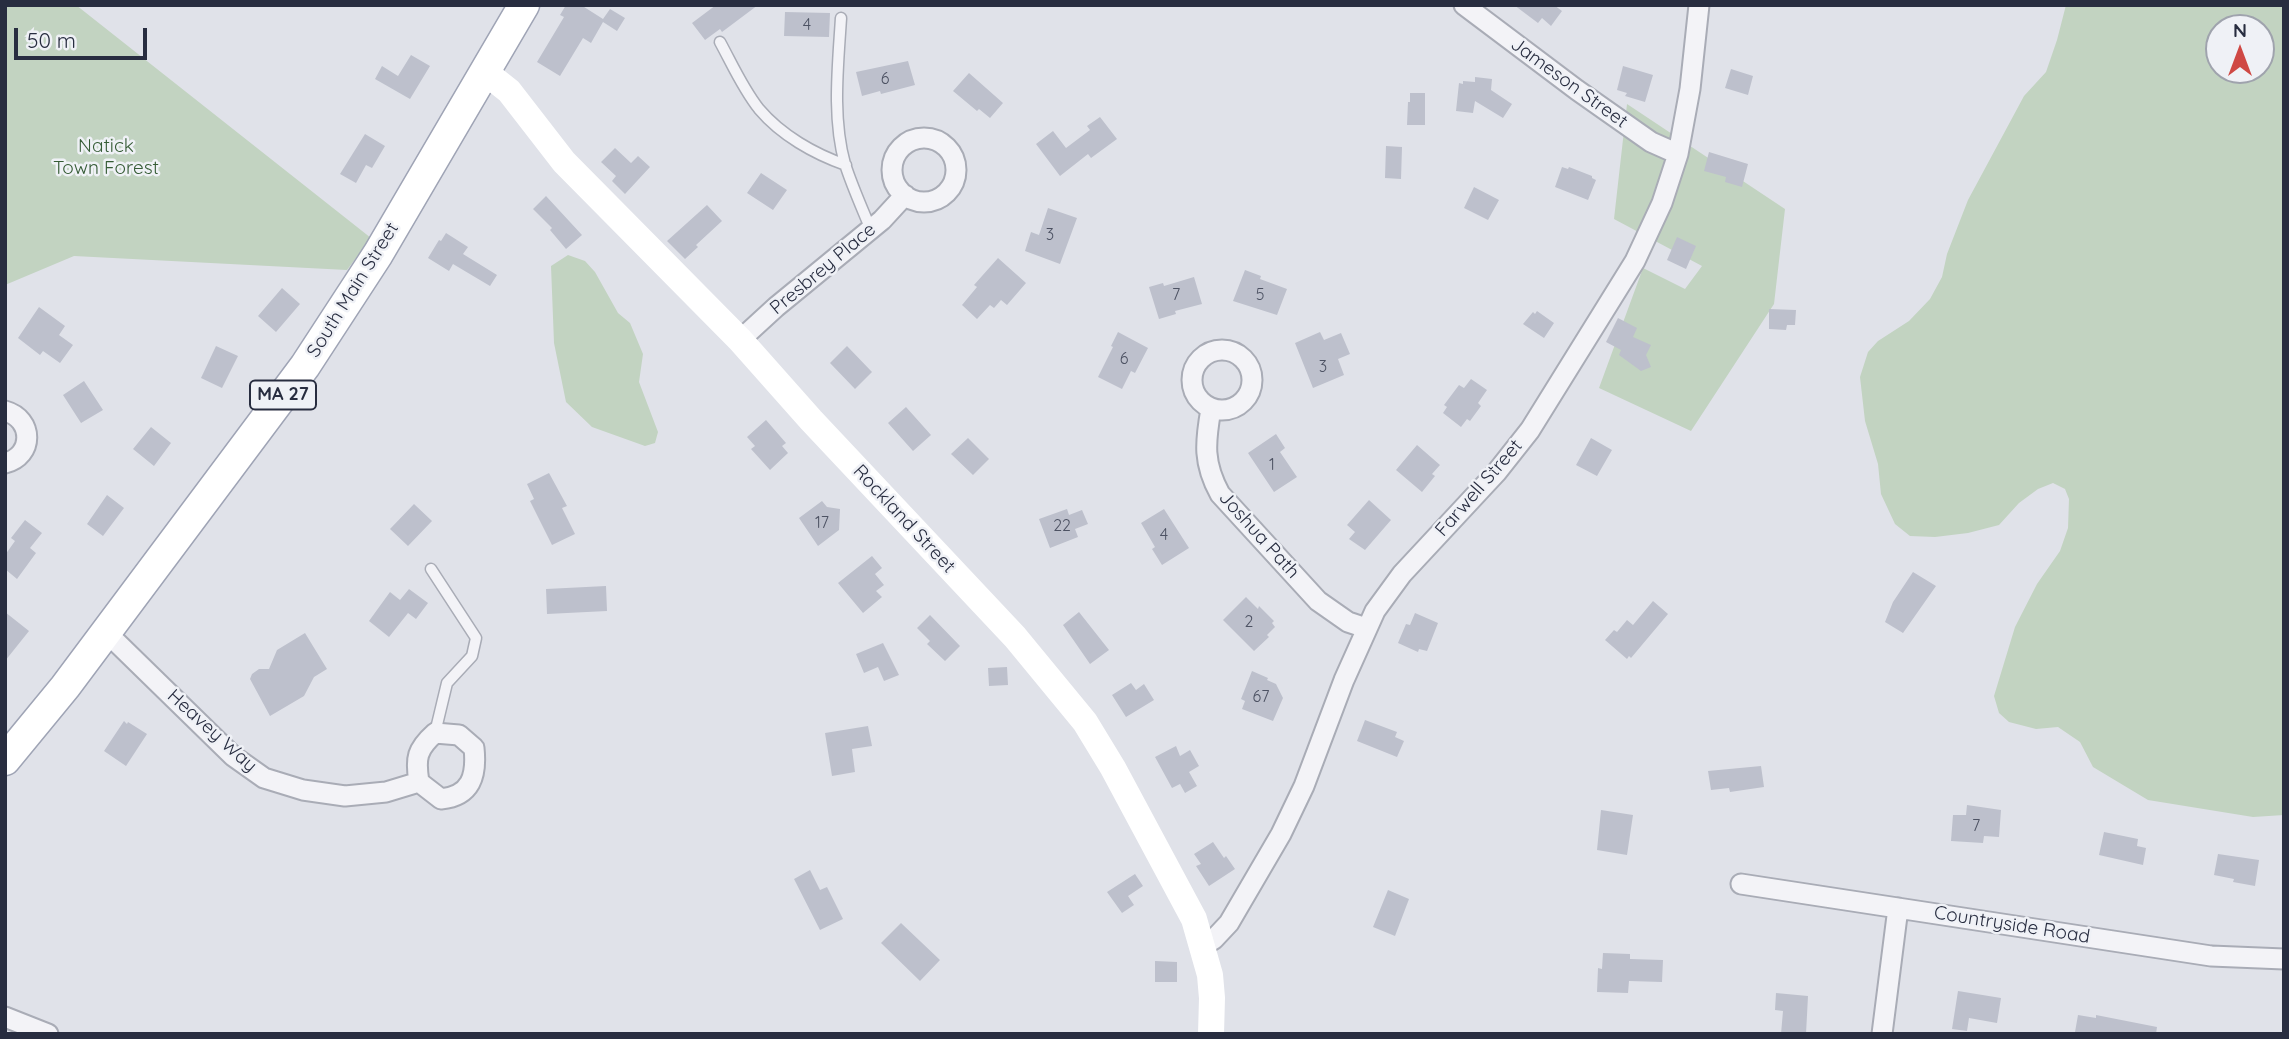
<!DOCTYPE html>
<html>
<head>
<meta charset="utf-8">
<style>
  body { margin:0 }
  #map { position:relative; width:2289px; height:1039px; overflow:hidden; background:#e0e2e9; font-family:Quicksand,sans-serif }
  canvas { display:block }
  .frame { position:absolute; inset:0; border:7px solid #282d40; pointer-events:none }
  .north { position:absolute; left:2205px; top:14px; width:70px; height:70px; box-sizing:border-box; background:#eff1f6; border:2px solid #9fa3ad; border-radius:50%; rotate:0deg; font-size:19px; font-weight:700; line-height:28px; text-align:center; color:#282d40 }
  .north::after { content:''; display:block; margin:auto; width:24px; height:32px; background:#cf4844; clip-path:polygon(50% 0,100% 100%,50% 72%,0 100%) }
  .scale { position:absolute; left:14px; top:28px; width:133px; height:32px; box-sizing:border-box; border:4px solid #282d40; border-top:0; padding-left:9px; font-size:21px; line-height:24px; white-space:nowrap; color:#282d40; -webkit-text-stroke:5px #eff1f6; paint-order:stroke }
</style>
</head>
<body>
<div id="map">
<canvas width="2289" height="1039"></canvas>
<div class="frame"></div>
<div class="north">N</div>
<div class="scale">50 m</div>
</div>
<script>
const c = document.querySelector('canvas').getContext('2d');
c.lineJoin = 'round';
function fillPath(path, color) { c.fillStyle = color; c.fill(path, 'evenodd'); }
function trace(path, color, width, dash) { c.strokeStyle = color; c.lineWidth = width; c.lineCap = dash ? 'butt' : 'round'; c.setLineDash(dash || []); c.stroke(path); }
function label(font, color, halo, rows, align = 'center') {
  c.font = font + ' Quicksand,sans-serif'; c.lineWidth = 5; c.setLineDash([]); c.textBaseline = 'middle'; c.strokeStyle = halo; c.fillStyle = color; for (const [text, x, y, turn = 0] of rows) {
    c.save(); c.translate(x, y); c.rotate((+turn || 0) * Math.PI / 180); c.textAlign = isNaN(turn) ? turn : align; if (halo) c.strokeText(text, 0, 0); c.fillText(text, 0, 0); c.restore();
  }
}
fillPath(new Path2D(`
  M5,5H76L371,238L347,270L74,256L5,285Z
  M2066,5H2284V815L2253,817L2148,800L2093,767L2080,742L2058,727L2036,729L2009,722L1999,713L1994,696L2015,627L2037,584L2060,551L2068,528L2069,499L2065,489L2053,483L2038,489L2019,503L1999,525L1968,533L1935,537L1910,536L1895,524L1881,494L1878,464L1865,421L1860,377L1868,352L1878,341L1909,321L1930,299L1942,277L1947,254L1968,200L2024,96L2046,72L2057,40ZM2219,28H2261V70H2219Z
  M1627,104L1785,209L1774,304L1691,431L1599,388L1643,268L1685,289L1702,266L1614,219Z
  M568,255L585,261L595,272L618,313L630,323L643,354L639,382L658,432L655,443L645,446L592,427L566,402L554,343L551,266Z`), '#c2d3c1');
fillPath(new Path2D(`
  M566,5H581L603,19L610,9L625,18L617,31L603,22L591,43L583,38L560,76L537,62L564,17L560,15Z
  M716,5H758L722,32L720,29L705,40L692,23Z
  M1514,5H1554L1562,11L1551,26L1542,18L1538,23Z
  M785,12L830,13L829,37L784,36Z
  M411,55L430,66L410,99L375,79L382,66L398,76Z
  M908,61L915,85L881,94L880,91L862,96L856,72Z
  M1623,66L1653,75L1645,102L1625,96L1627,93L1617,90Z
  M1731,69L1753,76L1748,95L1725,88Z
  M969,73L1003,103L990,118L979,109L977,111L953,91Z
  M1475,77L1492,79L1491,90L1512,104L1503,118L1475,101L1473,113L1456,111L1459,83L1463,84V81L1475,82Z
  M1410,93H1425V125H1407L1408,102H1410Z
  M1100,117L1117,139L1091,158L1088,154L1060,176L1036,144L1053,131L1066,148L1090,130L1087,126Z
  M365,134L385,146L372,168L366,165L356,183L340,174Z
  M1386,146L1402,147L1401,179L1385,178Z
  M615,148L631,163L638,156L650,167L625,194L612,181L616,176L601,162Z
  M1709,152L1748,164L1742,187L1725,182L1726,177L1704,171Z
  M1562,167L1568,169L1569,167L1592,176V178L1596,180L1588,200L1555,187Z
  M761,173L787,190L773,210L747,193Z
  M1474,187L1499,200L1488,220L1464,208Z
  M546,196L582,235L566,249L550,230L552,228L533,209Z
  M707,205L722,221L696,245L698,247L685,259L667,241Z
  M1048,208L1077,218L1060,264L1025,251L1031,232L1039,235Z
  M446,233L468,247L463,254L497,275L490,286L453,264L449,271L428,258L439,240L441,241Z
  M1677,237L1696,246L1686,269L1667,260Z
  M998,258L1026,283L1007,305L1001,300L994,308L990,305L977,319L962,305L977,287L974,285Z
  M1245,270L1261,276L1260,279L1287,289L1277,315L1233,301Z
  M1194,277L1202,304L1175,311L1176,314L1159,319L1149,287L1163,283L1164,286Z
  M282,288L300,304L276,332L258,316Z
  M39,307L65,326L59,335L73,345L60,363L43,351L40,355L18,338Z
  M1769,309L1796,310L1795,325H1787L1786,330L1769,329Z
  M1537,311L1554,323L1544,338L1523,324L1533,312L1535,314Z
  M1618,318L1637,328L1633,337L1651,345L1646,355L1651,367L1641,371L1619,355L1621,350L1606,342Z
  M1118,332L1148,348L1135,373L1131,371L1122,389L1098,377L1113,347L1111,346Z
  M1320,332L1324,340L1341,333L1350,354L1338,359L1344,375L1313,388L1295,343Z
  M216,346L238,356L222,388L201,378Z
  M847,346L872,372L855,389L830,363Z
  M1471,379L1487,390L1478,403L1481,406L1470,421L1467,419L1461,427L1443,413L1447,407L1444,405L1459,385L1464,388Z
  M84,381L103,410L81,423L63,395Z
  M906,407L931,435L913,451L888,423Z
  M766,420L786,443L782,446L788,453L770,470L751,449L755,446L747,437Z
  M151,427L171,443L154,466L133,449Z
  M1276,434L1285,448L1280,452L1297,477L1274,492L1248,453Z
  M968,438L989,459L973,475L951,454Z
  M1591,438L1612,450L1597,476L1576,465Z
  M1417,445L1440,465L1432,474L1435,476L1422,492L1396,470Z
  M549,473L567,506L562,508L575,534L552,545L530,501L534,499L527,484Z
  M107,495L124,508L103,536L87,524Z
  M1369,500L1391,520L1365,550L1349,539L1355,532L1347,525Z
  M822,501L827,507L840,509L839,530L818,546L799,518Z
  M414,504L432,521L408,546L390,529Z
  M1067,509L1069,515L1082,510L1088,524L1075,529L1078,537L1050,548L1039,519Z
  M1164,509L1189,548L1162,565L1152,549L1155,547L1141,523Z
  M25,520L42,533L30,548L36,553L17,579L5,569V555L15,541L11,538Z
  M872,556L882,568L875,574L884,585L876,591L882,597L863,613L838,583Z
  M1913,572L1936,586L1903,633L1885,622L1893,602Z
  M606,586L607,611L547,614L546,589Z
  M409,589L428,603L416,619L408,613L389,637L369,621L390,592L400,600Z
  M1246,597L1258,609L1259,606L1274,621L1272,623L1275,627L1267,635L1269,637L1254,651L1223,620Z
  M1653,601L1668,614L1631,658L1629,656L1627,659L1605,640L1614,630L1617,632L1627,620L1633,625Z
  M5,612L29,631L5,661Z
  M1079,612L1109,650L1090,664L1063,625Z
  M1415,613L1438,623L1427,651L1419,649L1418,652L1398,643L1406,624L1410,625Z
  M930,615L960,646L945,661L927,644L930,641L917,628Z
  M305,633L327,669L314,677L304,696L270,716L250,679L252,674L259,669H269L277,650Z
  M883,643L899,675L884,681L878,667L864,673L856,654Z
  M1007,667L1008,685L989,686L988,668Z
  M1252,671L1268,678L1267,680L1276,684L1283,698L1273,721L1242,709L1245,701L1241,699Z
  M1131,683L1136,690L1144,684L1154,700L1126,717L1112,695Z
  M1365,720L1397,732L1395,737L1404,741L1397,757L1357,741Z
  M124,721L127,724L128,722L147,734L126,766L104,751Z
  M868,726L872,746L852,749L855,772L832,776L825,733Z
  M1176,746L1180,756L1190,750L1199,766L1189,772L1197,786L1185,793L1180,784L1172,788L1155,757Z
  M1761,766L1764,787L1730,792L1729,788L1711,790L1708,771Z
  M1967,805L2001,810L1999,837L1984,836L1983,843L1951,841L1953,815H1966Z
  M1601,810L1633,815L1627,855L1597,850Z
  M2104,832L2138,839L2137,846L2146,848L2143,865L2099,855Z
  M1213,842L1224,858L1226,856L1235,869L1209,886L1196,866L1201,864L1194,854Z
  M2218,854L2259,860L2255,886L2233,882L2234,879L2214,875Z
  M810,870L820,890L827,887L843,919L820,930L794,879Z
  M1135,874L1143,886L1128,896L1134,905L1122,913L1107,892Z
  M1388,890L1409,899L1395,936L1373,927Z
  M901,923L940,960L920,981L881,943Z
  M1603,953L1630,954V959L1663,960L1662,982L1629,981L1628,993L1597,992L1598,968L1602,969Z
  M1155,961L1177,962V982H1155Z
  M1958,991L2001,998L1997,1023L1969,1018L1967,1031L1952,1029Z
  M1776,993L1808,996L1806,1034H1781L1783,1011L1775,1010Z
  M2078,1015L2096,1018V1015L2157,1027L2156,1034H2087L2075,1032Z`), '#bdc0cc');
const lane = new Path2D(`
  M841,18C838,66 832,118 845,164C852,186 862,208 871,230
  M720,42C732,64 743,89 759,109C781,135 814,154 846,165
  M431,569L476,638L472,656L447,683L435,733`);
const street = new Path2D(`
  M1464,5L1577,90L1651,142L1678,154
  M892 170a32 32 0 1 1 64 0a32 32 0 1 1-64 0Z
  M740,340L776,307L882,220L905,195
  M1192 380a30 30 0 1 1 60 0a30 30 0 1 1-60 0Z
  M1211,409C1205,443 1203,463 1220,494L1318,601L1348,622L1366,628
  M5,411C34,419 34,456 5,463
  M106,632L233,756L264,778L303,790L345,796L386,792L419,782C415,758 417,749 435,733L459,735L474,748C477,776 471,796 441,799L419,782
  M1741,884L2211,956L2284,959
  M1203,946L1214,939L1229,923L1281,834L1304,786L1344,680L1375,611L1402,574L1496,473L1530,430L1635,261L1662,203L1678,154L1690,89L1699,5
  M5,1017L48,1034
  M1882,1034L1898,908`);
const primary = new Path2D(`
  M5,760L65,687L305,366L378,254L524,5`);
trace(lane, '#a9acb6', 13);
trace(street, '#a9acb6', 23);
trace(primary, '#9fa4b5', 33);
trace(lane, '#f3f3f7', 10);
trace(street, '#f3f3f7', 19);
trace(new Path2D(`
  M485,72L509,91L564,162L740,340L811,420L1015,637L1085,722L1113,768L1194,919L1210,975L1212,998L1211,1034`), '#fff', 26);
trace(primary, '#fff', 30);
label('16px', '#4d5263', null, [
  ["4",807,25],
  ["6",885,79],
  ["3",1050,235],
  ["7",1176,295],
  ["5",1260,295],
  ["6",1124,359],
  ["3",1323,367],
  ["1",1272,465],
  ["17",822,523],
  ["22",1062,526],
  ["4",1164,535],
  ["2",1249,622],
  ["67",1261,697],
  ["7",1976,826]
]);
for (const [x, y, w] of [
  [283,395,66]
]) { const box = new Path2D(); box.roundRect(x - w / 2, y - 14.5, w, 29, 5); c.fillStyle = '#eff1f6'; c.fill(box); trace(box, '#282d40', 2); }
label('bold 18px', '#282d40', null, [
  ["MA 27",283,395]
]);
label('19px', '#282d40', '#eff1f6', [
  ["Jameson Street",1569,83,36],
  ["Presbrey Place",823,269,-40],
  ["South Main Street",353,290,-58],
  ["Farwell Street",1479,488,-49],
  ["Rockland Street",904,519,47],
  ["Joshua Path",1259,535,48],
  ["Heavey Way",212,731,42],
  ["Countryside Road",2012,925,9]
]);
label('19px', '#365c36', '#eff1f6', [
  ["Natick",106,146],
  ["Town Forest",106,168]
]);
</script>
</body>
</html>
